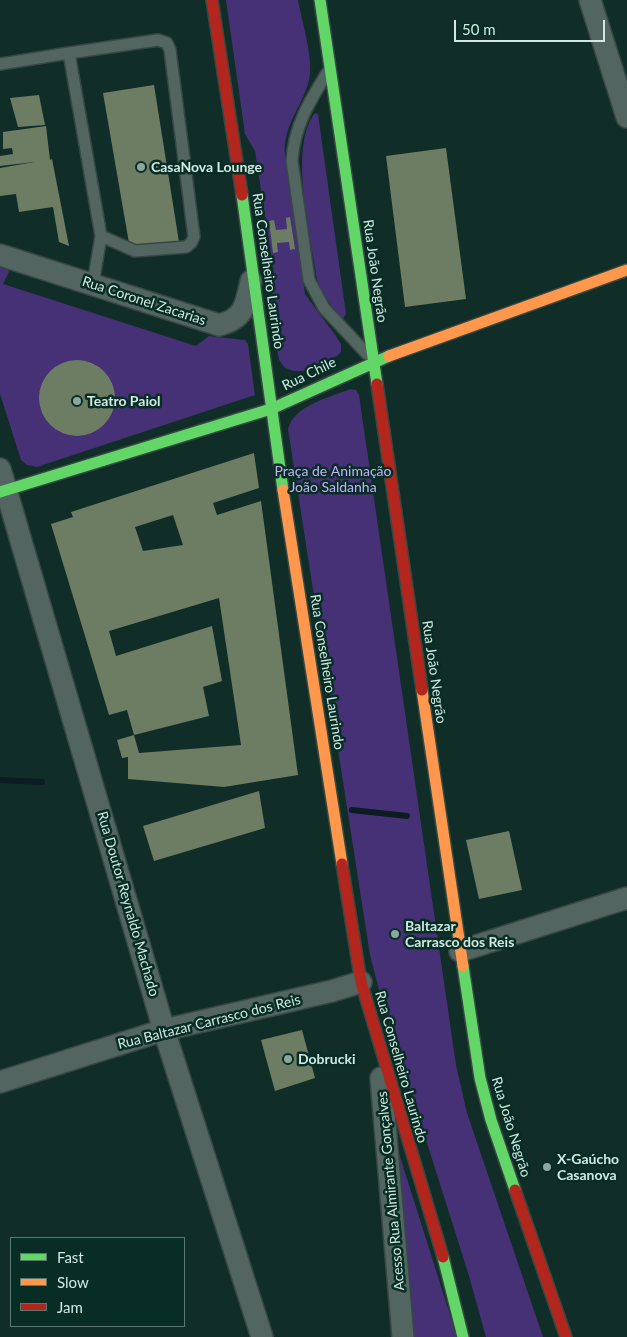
<!DOCTYPE html>
<html>
<head>
<meta charset="utf-8">
<style>
  body { margin:0 }
  #map { position:relative; width:627px; height:1337px; overflow:hidden; background:#112d28; font-family:Lato,sans-serif }
  canvas { display:block }
  .legend { position:absolute; left:10px; top:1237px; width:175px; height:90px; box-sizing:border-box; background:#082d25; border:1px solid #587870; margin:0; padding:6px 9px; list-style:none; font-size:15px; color:#d0e9e1 }
  .legend li { display:flex; align-items:center; gap:10px; height:25px }
  .legend b { width:25px; border:1px solid #587870 }
  .scale { position:absolute; left:454px; top:20px; width:151px; height:22px; box-sizing:border-box; border:2px solid #d0e9e1; border-top:0; padding-left:6px; font-size:15px; line-height:18px; white-space:nowrap; color:#d0e9e1; -webkit-text-stroke:4px #082d25; paint-order:stroke }
</style>
</head>
<body>
<div id="map">
<canvas width="627" height="1337"></canvas>
<ul class="legend">
<li><b style="height:6px;background:#63d668"></b>Fast</li>
<li><b style="height:6px;background:#ff974d"></b>Slow</li>
<li><b style="height:6px;background:#b3261e"></b>Jam</li>
</ul>
<div class="scale">50 m</div>
</div>
<script>
const c = document.querySelector('canvas').getContext('2d');
c.lineJoin = 'round';
function fillPath(path, color) { c.fillStyle = color; c.fill(path, 'evenodd'); }
function trace(path, color, width, dash) { c.strokeStyle = color; c.lineWidth = width; c.lineCap = dash ? 'butt' : 'round'; c.setLineDash(dash || []); c.stroke(path); }
function label(font, color, halo, rows, align = 'center') {
  c.font = font + ' Lato,sans-serif'; c.lineWidth = 5; c.setLineDash([]); c.textBaseline = 'middle'; c.strokeStyle = halo; c.fillStyle = color; for (const [text, x, y, turn = 0] of rows) {
    c.save(); c.translate(x, y); c.rotate((+turn || 0) * Math.PI / 180); c.textAlign = isNaN(turn) ? turn : align; if (halo) c.strokeText(text, 0, 0); c.fillText(text, 0, 0); c.restore();
  }
}
fillPath(new Path2D(`
  M226,0H298C302,22 314,59 309,80C302,108 282,126 285,156L305,294L336,336L341,344V352L337,356L303,371H294L285,368L279,360L270,306L274,274L255,151L245,134Z
  M315,113L318,114L346,314L343,319L339,317L321,291L317,279C311,238 288,146 315,113Z
  M0,264L8,269L9,272L3,284L196,346L209,336L245,340L248,344L255,395L37,467L27,465L21,460L0,394Z
  M350,389L356,390L359,395L456,1065L467,1113L543,1337H486L469,1276L380,994L370,955L288,429C294,405 329,398 350,389Z
  M397,1147L457,1337H414L406,1264Z`), '#463076');
trace(new Path2D(`
  M0,780L42,782
  M352,810L407,816`), '#0b1c23', 6);
fillPath(new Path2D(`
  M154,85L179,242L130,249L103,93Z
  M39,95L45,125L18,127L10,98Z
  M46,126L50,160L52,159L69,246L59,242L53,207L19,212L16,194L0,196V168L34,162L0,166V156L13,154L12,148L3,149V132Z
  M446,148L466,299L405,307L386,156Z
  M290,217L295,249L290,250L289,242L277,243L278,252L273,253L269,221L274,220L276,230L287,229L286,218Z
  M39 398a38 38 0 1 1 76 0a38 38 0 1 1-76 0Z
  M254,453L259,488L213,503L217,515L261,501L298,775L224,787L128,779V757L122,758L117,740L134,735L139,753L241,745L219,598L109,631L116,656L212,626L222,681L203,687L209,716L134,735L127,710L109,715L51,524L73,517L71,512ZM173,515L183,545L143,551L135,527Z
  M259,791L265,828L154,861L143,826Z
  M509,831L522,890L479,899L466,840Z
  M302,1030L315,1078L275,1091L261,1040Z`), '#6d7d64');
const lane = new Path2D(`
  M69,53L158,40L167,43L170,50L194,237L191,243L186,247L135,251L101,236
  M0,64L69,53L101,236L93,284
  M327,73C309,102 294,127 292,161L309,280L324,308L367,354`);
const street = new Path2D(`
  M590,0L627,117
  M0,255L219,325C244,319 246,305 251,281
  M0,469L164,1030L262,1337
  M460,951L627,898
  M381,1078L403,1337
  M0,1082L164,1030L332,991L361,982`);
const fast = new Path2D(`
  M320,0L377,384
  M242,195L283,490
  M0,492L271,409L389,356
  M463,966L480,1078L491,1120L515,1190
  M443,1257L463,1337`);
const slow = new Path2D(`
  M389,356L627,270
  M283,490L342,864
  M422,690L463,966`);
const jam = new Path2D(`
  M212,0L242,195
  M377,384L422,690
  M342,864L361,982L443,1257
  M515,1190L566,1337`);
trace(lane, '#364843', 14);
trace(street, '#364843', 24);
trace(fast, '#364843', 14);
trace(slow, '#364843', 14);
trace(jam, '#364843', 14);
trace(lane, '#526561', 11);
trace(street, '#526561', 21);
trace(fast, '#63d668', 11);
trace(slow, '#ff974d', 11);
trace(jam, '#b3261e', 11);
for (const [x, y, r, color] of [
  [141,167,5,"#8da7a0"],
  [77,401,5,"#8da7a0"],
  [395,934,5,"#8da7a0"],
  [288,1059,5,"#8da7a0"],
  [547,1167,5,"#8da7a0"]
]) { const dot = new Path2D(); dot.arc(x, y, r, 0, 2 * Math.PI); c.fillStyle = color; c.fill(dot); trace(dot, '#082d25', 2); }
label('bold 14px', '#d0e9e1', '#082d25', [
  ["CasaNova Lounge",151,167],
  ["Teatro Paiol",87,401],
  ["Baltazar",405,926],
  ["Carrasco dos Reis",405,942],
  ["Dobrucki",298,1059],
  ["X-Gaúcho",557,1159],
  ["Casanova",557,1175]
], 'left');
label('14px', '#d0e9e1', '#082d25', [
  ["Rua Conselheiro Laurindo",268,271,82],
  ["Rua João Negrão",375,271,82],
  ["Rua Coronel Zacarias",144,301,18],
  ["Rua Chile",309,374,-26],
  ["Rua Conselheiro Laurindo",327,672,81],
  ["Rua João Negrão",434,672,82],
  ["Rua Doutor Reynaldo Machado",128,904,74],
  ["Rua Baltazar Carrasco dos Reis",209,1022,-14],
  ["Rua Conselheiro Laurindo",401,1067,74],
  ["Rua João Negrão",511,1127,73],
  ["Acesso Rua Almirante Gonçalves",391,1191,-95]
]);
label('14px', '#c4b1fa', '#082d25', [
  ["Praça de Animação",333,471],
  ["João Saldanha",333,487]
]);
</script>
</body>
</html>
